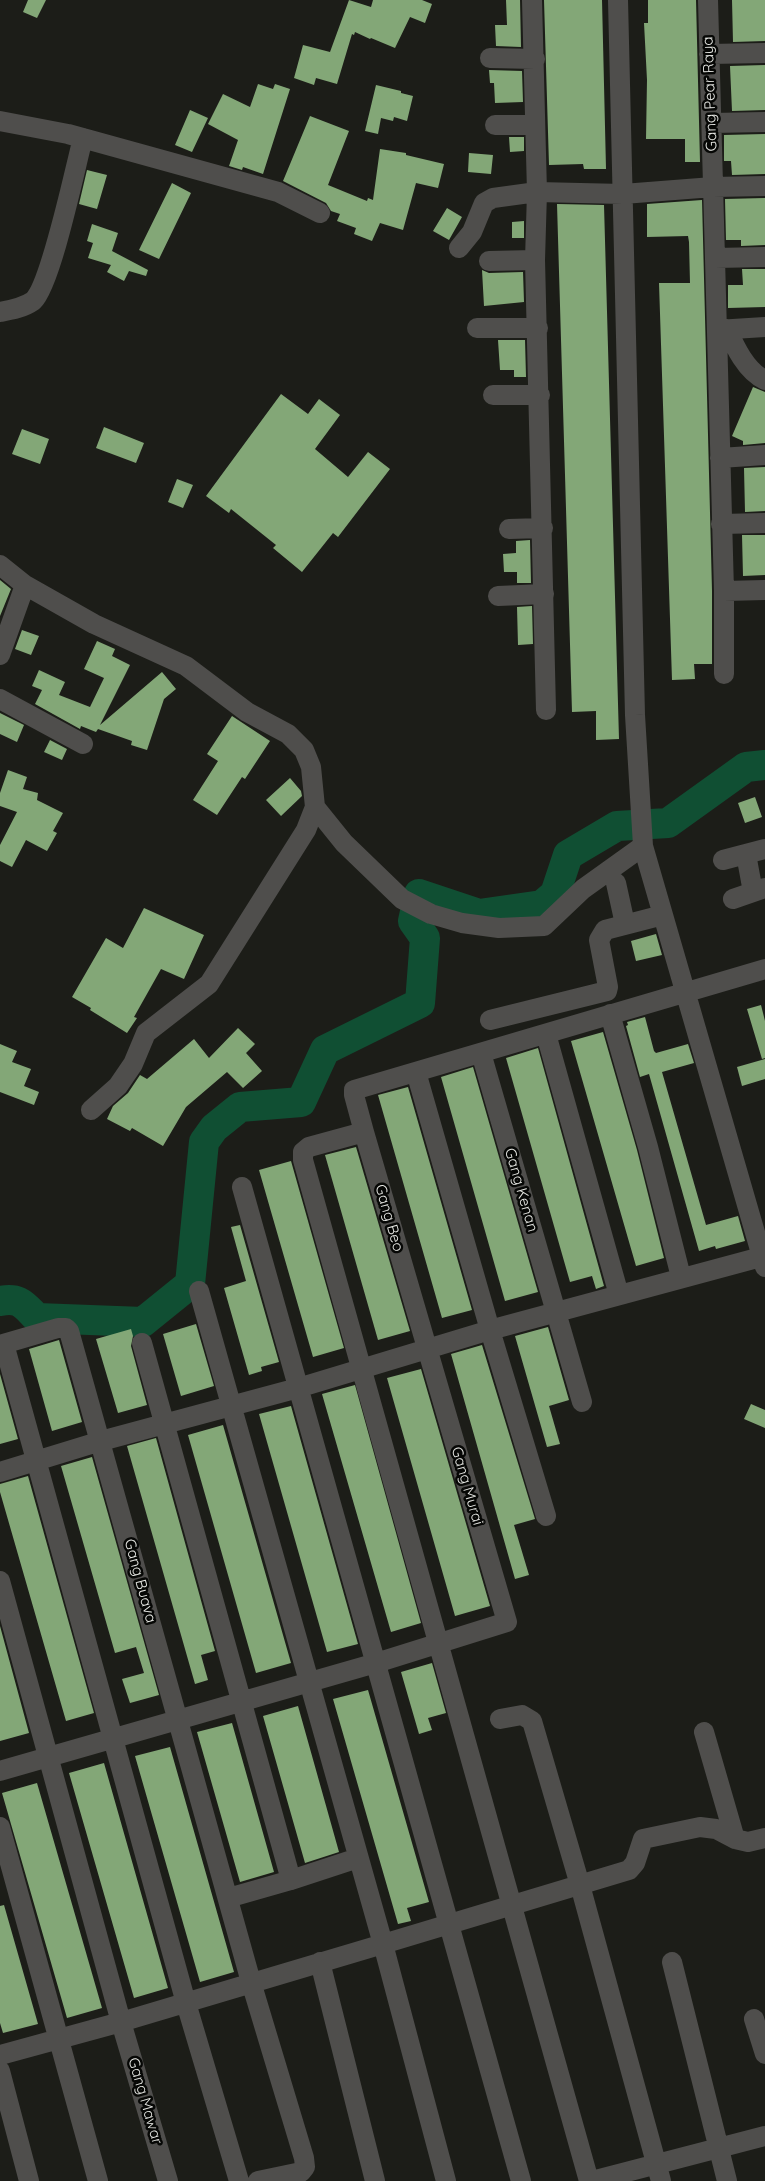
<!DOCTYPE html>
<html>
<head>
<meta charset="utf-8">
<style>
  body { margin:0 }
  canvas { display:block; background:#1c1d18 }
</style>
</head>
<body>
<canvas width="765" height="2181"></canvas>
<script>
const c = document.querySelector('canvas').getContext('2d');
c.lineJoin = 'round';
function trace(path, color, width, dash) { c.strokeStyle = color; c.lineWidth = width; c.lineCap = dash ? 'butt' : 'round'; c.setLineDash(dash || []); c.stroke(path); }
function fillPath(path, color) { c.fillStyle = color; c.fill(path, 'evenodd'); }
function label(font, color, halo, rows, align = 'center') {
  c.font = font + ' Quicksand,sans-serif'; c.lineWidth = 5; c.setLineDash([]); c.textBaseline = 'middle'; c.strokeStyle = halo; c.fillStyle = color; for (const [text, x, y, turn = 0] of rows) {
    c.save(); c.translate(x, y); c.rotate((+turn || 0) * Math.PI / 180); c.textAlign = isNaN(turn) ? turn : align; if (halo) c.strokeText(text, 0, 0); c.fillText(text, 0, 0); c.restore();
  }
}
trace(new Path2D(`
  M0,1301C20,1297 24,1305 37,1318L143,1322L190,1284L204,1142L214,1128L240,1107L301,1102L325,1050L420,1003L425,938L413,921L419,894L479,914L542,905L555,894L568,855L617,826L668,823L746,767L765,765`), '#104f33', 30);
fillPath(new Path2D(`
  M28,0H46L37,18L23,12Z
  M349,0L371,7L373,0H422L432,4L425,23L410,17L395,48L371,38L370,39L355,32L354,35L352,34L337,84L316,78L314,85L294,78L303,45L330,52Z
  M506,0H520L521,47L496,46L495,25H507Z
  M544,0H602L606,169H584L583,164L549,165Z
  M648,0H696L700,162H685V139H646L647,80L644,23H648Z
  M732,0H765V41L733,42Z
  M765,65V110L732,111L730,66Z
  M489,70L522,71L523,102L495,103L494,83H490Z
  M258,84L273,89L275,84L290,89L263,174L243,167L242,170L229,166L238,140L208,124L223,94L250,107Z
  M376,85L401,91V93L413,96L407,121L394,117L393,121L381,118L378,134L365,131Z
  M190,110L208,118L192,152L175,145Z
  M310,116L349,131L328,185L367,201L368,198L373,200L380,149L406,153V155L444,164L438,188L416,183L403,230L380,223L372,241L354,234L356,228L337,221L340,214L331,211L326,203L283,181Z
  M765,134V174L732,175L731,161H724V135Z
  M509,137H524V151L510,152Z
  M469,153L493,155L491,174L468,172Z
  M87,170L107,175L97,209L79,204Z
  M172,183L191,193L159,259L139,250Z
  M765,198V245L741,246V240H726L725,199Z
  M702,200L712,591V664H694L695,679L672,680L659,283H690L689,242L688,236L647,237V204Z
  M557,204L604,205L619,739L596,740V711L572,712Z
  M447,208L462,217L449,240L433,231Z
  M524,221V238H512V222Z
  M92,224L118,233L112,251L148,270L146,276L129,271L124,281L107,272L111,265L88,258L93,243L87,241Z
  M742,269H765V307L728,308V285H743Z
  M482,270L489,273L523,272L524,302L484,306Z
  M498,340H525L526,377H514V370H500Z
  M753,387L765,392V443L743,445V441L732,436Z
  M281,394L308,414L319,399L340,415L315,449L348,477L368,452L390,469L338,537L333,533L302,572L273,548L276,545L231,509L229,513L206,496Z
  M104,427L144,443L136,463L96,448Z
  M22,429L49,439L40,464L12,454Z
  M765,467V511L745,512L744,468Z
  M177,479L193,485L183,508L168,502Z
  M742,535H765V575L743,576Z
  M530,540L531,583H517V572H504L503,554L516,553V541Z
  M0,580L11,589L0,616Z
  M532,606L533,644L518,645L517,607Z
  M22,630L39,636L31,655L15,649Z
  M97,641L115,649L112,656L130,665L100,725L162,672L176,689L164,699L147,750L131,745L132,741L98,729L96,732L81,726L80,729L35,704L42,690L32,686L39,670L65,682L59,695L90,707L104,678L84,669Z
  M0,713L24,725L17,742L0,734Z
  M232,716L270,741L245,779L242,777L217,815L193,800L218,761L207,754Z
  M50,740L67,749L62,760L44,752Z
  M8,770L27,777L23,789L38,793L37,800L63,813L53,831L57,833L47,851L26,840L12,867L0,861V845L17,812L0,806V793Z
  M290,778L301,791L302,796L281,816L266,800Z
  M755,797L762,817L745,823L738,803Z
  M144,908L204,935L184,979L161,969L134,1017L137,1018L127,1033L90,1010L91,1008L72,997L106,938L123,948Z
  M656,934L662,955L636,961L631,941Z
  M761,1005L765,1021V1058L762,1059L747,1009Z
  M645,1017L654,1051L656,1053L688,1044L694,1063L662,1072L706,1225L738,1216L745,1241L716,1249L715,1246L699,1251L649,1074L640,1077L626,1026L628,1025L627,1022Z
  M238,1028L255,1044L246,1053L262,1071L243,1088L227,1072L186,1107L163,1146L132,1128L130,1131L107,1119L113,1106L128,1093L140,1075L147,1079L194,1039L209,1058Z
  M603,1032L637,1150L664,1258L636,1266L571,1041Z
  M0,1044L17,1051L12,1062L31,1069L24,1086L39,1092L34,1105L0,1092Z
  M538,1048L604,1286L596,1289L592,1276L570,1282L506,1058Z
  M765,1059V1079L742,1086L737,1067Z
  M473,1067L538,1292L505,1301L441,1077Z
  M408,1087L472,1310L442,1318L378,1095Z
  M356,1147L410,1331L378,1340L325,1155Z
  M291,1161L344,1348L313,1357L259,1170Z
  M240,1225L279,1362L261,1367L262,1371L249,1375L224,1288L246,1281L231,1227Z
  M196,1324L214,1386L181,1396L163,1334Z
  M548,1327L569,1400L549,1406L560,1444L547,1447L515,1336Z
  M131,1329L133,1336L131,1346L147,1405L118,1413L96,1339Z
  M59,1340L82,1422L52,1431L29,1349Z
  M482,1345L535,1519L514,1525L529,1575L515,1579L451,1354Z
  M421,1369L490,1606L455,1616L387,1378Z
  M0,1374L18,1439L0,1444Z
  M355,1385L421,1623L391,1632L322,1394Z
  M751,1404L765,1410V1428L744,1419Z
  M291,1406L358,1644L327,1652L259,1414Z
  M223,1425L291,1663L256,1673L188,1435Z
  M156,1438L215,1651L201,1655L208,1680L195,1684L127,1446Z
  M92,1457L159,1695L130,1703L122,1679L144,1673L136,1647L115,1653L61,1466Z
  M28,1476L94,1713L66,1721L0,1492V1484Z
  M0,1626L29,1733L0,1741Z
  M432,1663L446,1713L428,1718L432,1730L419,1734L401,1672Z
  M368,1690L429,1902L407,1908L411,1921L398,1924L333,1699Z
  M298,1706L339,1852L305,1863L263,1716Z
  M232,1723L274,1872L240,1882L197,1732Z
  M170,1747L234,1972L200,1982L135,1756Z
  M104,1763L168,1988L134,1998L69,1773Z
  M37,1783L102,2008L67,2018L2,1793Z
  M4,1905L38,2024L3,2033L0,2023V1906Z`), '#83a777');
trace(new Path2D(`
  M532,0L537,192L535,260L546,710
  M618,0L635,715L643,846L765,1267
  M708,0L724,591V674
  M709,54L765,53
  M490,58L535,59
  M0,121L68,134L278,192L320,213
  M712,123L765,122
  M495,125H534
  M459,248L472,232L484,203L493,198L537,192L623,194L713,187L765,186
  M715,258L765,257
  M489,261L535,260
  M0,312C11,310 23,308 33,301C51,285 75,168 83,138
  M477,328H538
  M727,329C735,347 746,371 765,380
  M717,330L765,327
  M493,395H540
  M720,458L765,455
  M721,524L765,523
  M509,529L543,528
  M0,565L25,585L94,624L186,666L247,712L288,734L304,750L311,767L315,807L344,843L402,899L431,914L462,923L499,928L544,926L583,889L643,846
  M724,591L765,590
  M498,596L544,594
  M0,655L25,585
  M0,699L83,744
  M746,854L753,892
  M723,860L765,849
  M616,883L625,924
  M733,899L765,888
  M610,1014L648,1147L681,1277
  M490,1020L607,991L608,987L599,940L605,930L663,915
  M546,1034L619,1295
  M481,1053L582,1402
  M416,1072L490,1330L546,1516
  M91,1110L118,1086L133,1064L146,1033L209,984L306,830L315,807
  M364,1132L309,1147L303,1152V1160C401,1500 493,1841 589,2181
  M242,1187L521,2181
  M142,1343L291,1880
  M4,1344L186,2003L239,2181
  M0,1345L58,1328H66L69,1331L251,1982L304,2158L305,2167L301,2172L258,2181
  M0,1472L101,1441L298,1388L490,1330L765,1256
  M0,1581L121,2022L168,2181
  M500,1719L522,1715L532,1721L580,1885L661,2181
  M704,1732L735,1839
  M0,1771L376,1663L507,1622L364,1132L354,1095V1090L765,969
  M0,1827L98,2181
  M228,1898L291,1880L358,1858
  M320,1962L375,2181
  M672,1962L727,2181
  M754,2019L765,2054
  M0,2055L121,2022L383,1944L199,1291
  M0,2071L29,2181
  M446,2181L383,1944L629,1870L635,1863L643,1839L700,1827L716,1829L735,1839L748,1842L765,1838
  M592,2181L765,2136`), '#4f4e4c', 20);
label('15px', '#e9eae6', '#060705', [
  ["Gang Pear Raya",710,94,-92],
  ["Gang Kenan",521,1190,74],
  ["Gang Beo",389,1218,74],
  ["Gang Murai",467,1486,74],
  ["Gang Buava",140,1581,75],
  ["Gang Mawar",145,2101,74]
]);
</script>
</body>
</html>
